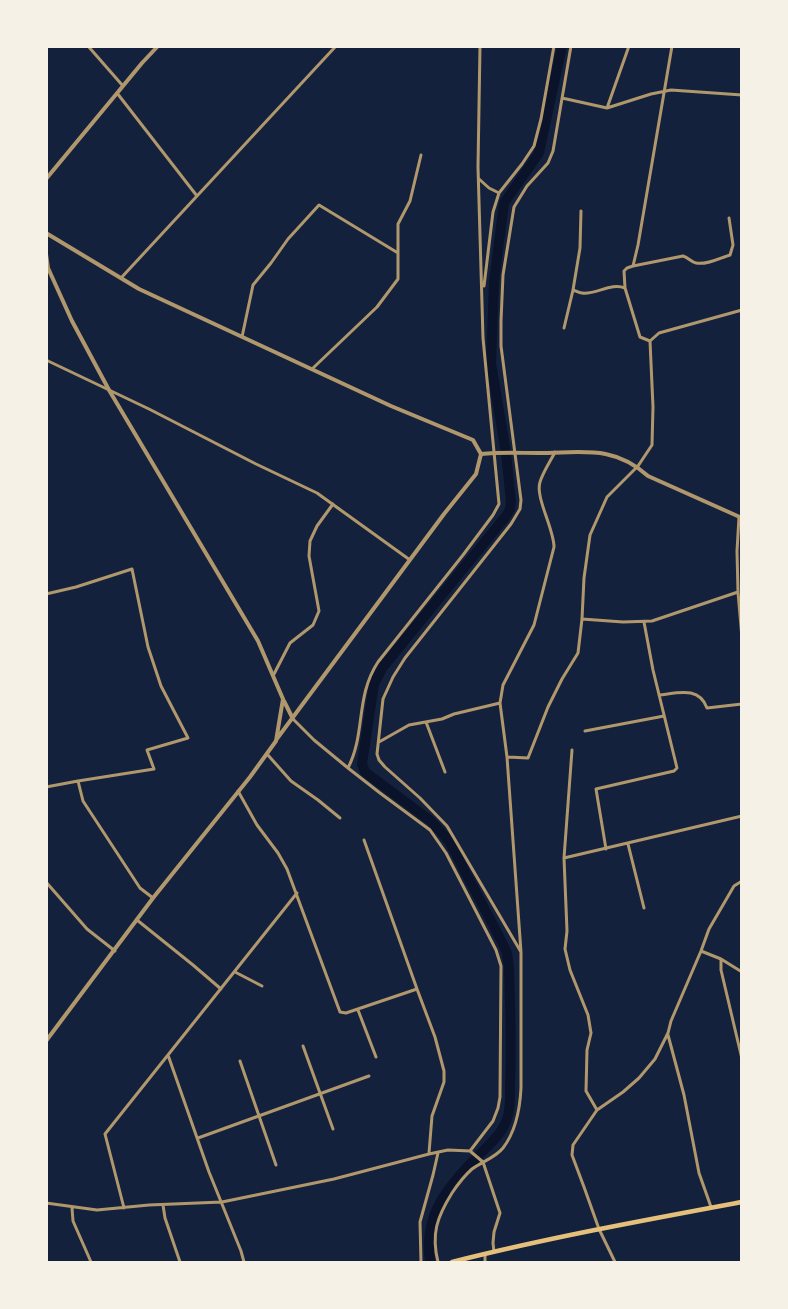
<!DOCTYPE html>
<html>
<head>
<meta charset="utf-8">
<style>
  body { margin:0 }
  #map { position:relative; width:788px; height:1309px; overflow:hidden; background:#14213d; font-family:"Fira Sans",sans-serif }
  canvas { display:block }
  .frame { position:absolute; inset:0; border:48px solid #f6f1e7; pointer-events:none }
</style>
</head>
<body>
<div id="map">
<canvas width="788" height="1309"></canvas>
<div class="frame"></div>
</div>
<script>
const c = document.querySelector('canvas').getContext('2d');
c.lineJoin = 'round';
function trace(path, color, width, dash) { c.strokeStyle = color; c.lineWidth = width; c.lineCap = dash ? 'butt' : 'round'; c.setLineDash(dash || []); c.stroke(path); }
trace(new Path2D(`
  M430,1262C423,1215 447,1187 479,1155C489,1145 502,1134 507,1119C511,1109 510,1094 510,1083C512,1045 510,1006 509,968L507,953L501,940L449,841L431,821L365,772L362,764L374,684L383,667L506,516L510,509L511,502L506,453L491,363L494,282L504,203L539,153L562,46`), '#0b132b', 10);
trace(new Path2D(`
  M88,46L123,86
  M117,93L197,196
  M562,98L607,108L629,46
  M607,108L651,94L671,90L742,95
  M479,179L489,188L499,193
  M581,211L580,248L573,290C576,291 579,293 582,293C596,295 611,282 625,288L640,337L650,341
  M633,266L683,256C689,258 691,262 696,263C707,265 720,258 730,255L733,245L729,218
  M121,278L336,46
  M484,286L493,212L499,193L522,164L534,146L541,119L554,46
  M625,288L624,271L627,268L633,266L638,245L672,46
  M564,328L573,290
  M242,337L253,285L271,263L288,239L319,205L398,253
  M46,360L149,409L256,464L317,493L410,560
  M312,369L377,307L398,279V224L410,201L421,155
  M739,517L737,551L738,592L742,638
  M46,594L76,587L132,569L148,647L161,686L188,738L147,750L154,769L78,781
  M582,619L623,622L652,621L738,592
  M273,676L290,643L313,625L319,611L309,556L310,541L317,526L333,504
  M659,695C678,693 699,686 707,708L742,704
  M293,719L314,740L348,768L380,793L430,830L446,853L496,950L501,966L500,1097L498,1108L493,1121L470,1151
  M426,722L445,772
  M585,731L664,716
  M379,742L409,725L442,719L454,714L500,703
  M572,750L564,858L567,931L565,949L570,970L588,1015L591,1033L587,1050L586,1091L597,1110
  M267,754L291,781L318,800L340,818
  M508,757L528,758L548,707L562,679L578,653L582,619L584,578L590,535L607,497L638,466L652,445L653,407L650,341L659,333L742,310
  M348,768C366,733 355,697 378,662L463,555L493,515L499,504L483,338L478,167L480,46
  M46,787L78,781L83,801L140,888L153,898
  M238,791L257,825L278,853L287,869L340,1012L346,1013L417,989L435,1037L444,1071V1082L432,1116L429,1153
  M364,840L417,989
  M628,844L644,908
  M606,849L596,789L674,771L677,768L653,670L644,622
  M564,858L742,816
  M46,882L87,929L115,951
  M137,920L193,965L221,989
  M701,951L721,959L742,972
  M521,952L447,826L420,798L385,767L379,760L377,754L383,699L393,677L405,658L511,524L520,509L521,500L501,346V321L503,275L514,207L527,186L548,163L553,151L571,46
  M721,959V970L742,1059
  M235,972L262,986
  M358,1010L376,1057
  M668,1035L684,1095L699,1173L711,1207
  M303,1046L333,1129
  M168,1055L209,1172L241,1251L244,1262
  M240,1061L276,1165
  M198,1138L369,1076
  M46,1203L97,1210L149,1205L222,1202L334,1179L429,1154L448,1150L470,1151L483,1162L500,1213L494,1232L493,1243L494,1252
  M163,1205L165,1218L180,1262
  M72,1208L73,1221L91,1262
  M124,1208L105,1134L297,893
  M485,1254V1262
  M421,1262L420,1222L433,1175L438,1153
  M438,1262C431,1234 437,1217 452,1193C458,1184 464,1176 472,1169C482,1162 496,1157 503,1148C516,1131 520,1109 521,1088V952L507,757L500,703L503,685L534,625L554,547C554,529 535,497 540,482C543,472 550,462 555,452
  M615,1262L599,1229L584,1187L572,1155L573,1145L597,1110L623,1092L639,1078L655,1059L668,1033L671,1021L701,951L709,929L734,886L742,881`), '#b1986c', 3);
trace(new Path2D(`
  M46,179L142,63L158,46
  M46,233L139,289L391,406L473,440L481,454
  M46,254L48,268L72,321L109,390L258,641L283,699L276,741L250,777L153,898L46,1041
  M284,701L293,719
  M276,740L444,514L476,474L481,454C500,452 519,453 538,453C580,453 613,444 648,476L742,518`), '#b1986c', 4);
trace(new Path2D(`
  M452,1262C547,1238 645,1220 742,1202`), '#e5c07b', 4.5);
</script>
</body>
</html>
